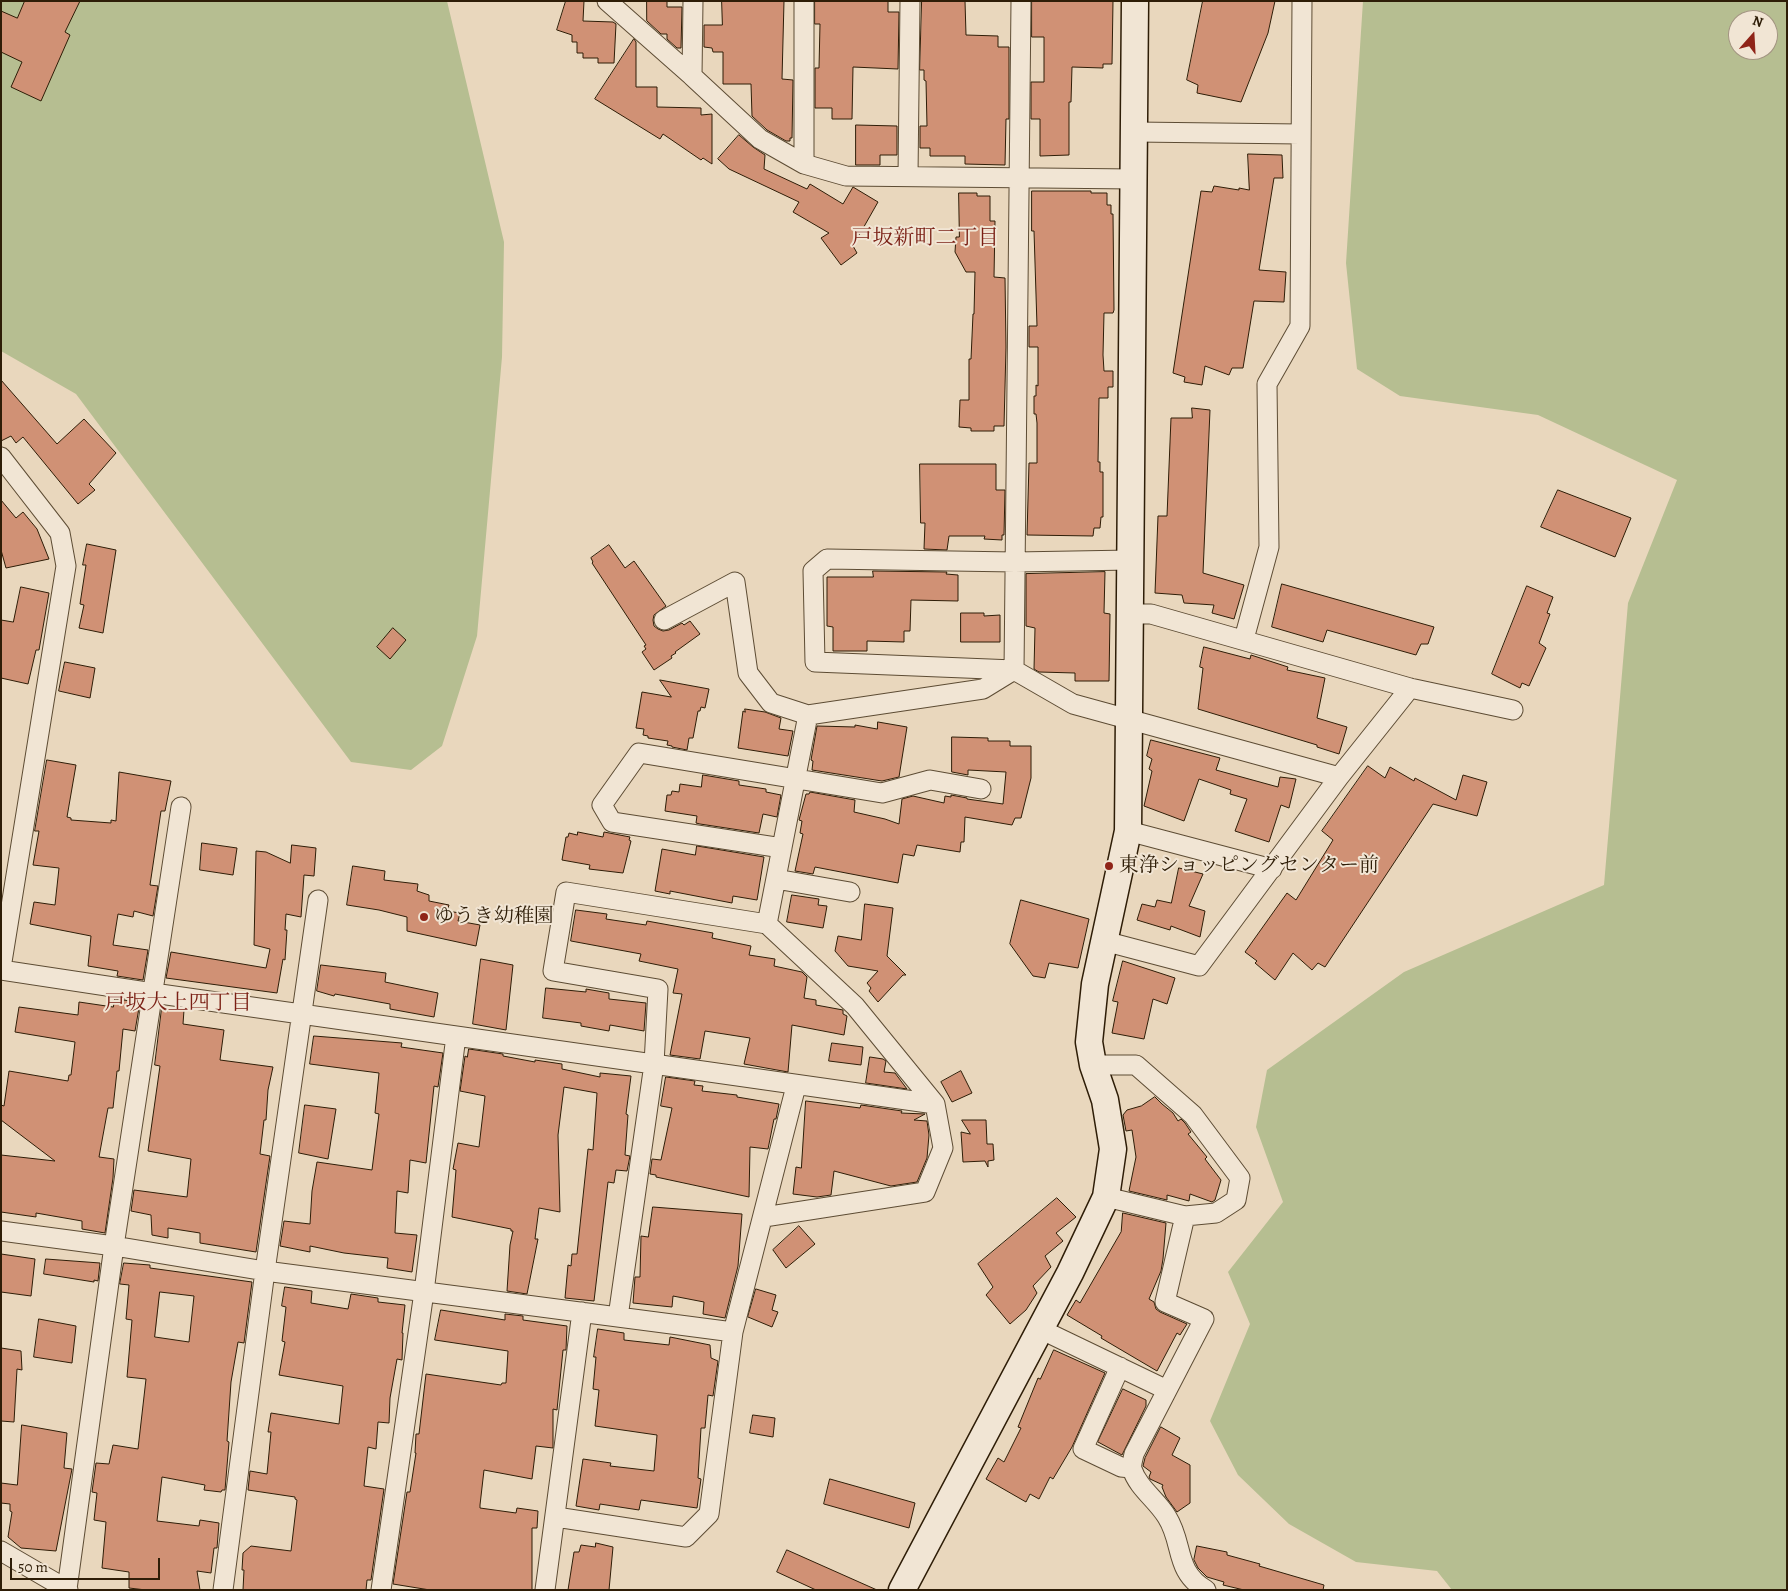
<!DOCTYPE html>
<html>
<head>
<meta charset="utf-8">
<style>
  body { margin:0 }
  #map { position:relative; width:1788px; height:1591px; overflow:hidden; background:#e9d7bd; font-family:Alegreya,serif }
  canvas { display:block }
  .frame { position:absolute; inset:0; border:2px solid #2e1d07; pointer-events:none }
  .north { position:absolute; left:1728px; top:10px; width:50px; height:50px; box-sizing:border-box; background:#f1e5d4; border:1px solid #a39582; border-radius:50%; rotate:19deg; font-size:14px; font-weight:700; line-height:20px; text-align:center; color:#2e1d07 }
  .north::after { content:''; display:block; margin:auto; width:18px; height:22px; background:#8f2418; clip-path:polygon(50% 0,100% 100%,50% 72%,0 100%) }
  .scale { position:absolute; left:10px; top:1558px; width:150px; height:22px; box-sizing:border-box; border:2px solid #2e1d07; border-top:0; padding-left:6px; font-size:15px; line-height:18px; white-space:nowrap; color:#2e1d07; -webkit-text-stroke:4px #f1e5d4; paint-order:stroke }
</style>
</head>
<body>
<div id="map">
<canvas width="1788" height="1591"></canvas>
<div class="frame"></div>
<div class="north">N</div>
<div class="scale">50 m</div>
</div>
<script>
const c = document.querySelector('canvas').getContext('2d');
c.lineJoin = 'round';
function fillPath(path, color) { c.fillStyle = color; c.fill(path, 'evenodd'); }
function trace(path, color, width, dash) { c.strokeStyle = color; c.lineWidth = width; c.lineCap = dash ? 'butt' : 'round'; c.setLineDash(dash || []); c.stroke(path); }
function label(font, color, halo, rows, align = 'center') {
  c.font = font + ' Alegreya,"Noto Serif JP",serif'; c.lineWidth = 4; c.setLineDash([]); c.textBaseline = 'middle'; c.strokeStyle = halo; c.fillStyle = color; for (const [text, x, y, turn = 0] of rows) {
    c.save(); c.translate(x, y); c.rotate((+turn || 0) * Math.PI / 180); c.textAlign = isNaN(turn) ? turn : align; if (halo) c.strokeText(text, 0, 0); c.fillText(text, 0, 0); c.restore();
  }
}
fillPath(new Path2D(`
  M1,1H447L504,242L502,357L477,636L442,746L411,770L351,762L76,394L1,351Z
  M1363,1H1787V1590H1452L1437,1571L1356,1562L1289,1524L1238,1475L1210,1421L1250,1324L1228,1272L1283,1202L1256,1127L1267,1070L1404,972L1604,885L1628,603L1677,480L1538,415L1400,396L1357,369L1346,263ZM1738,20H1768V50H1738Z`), '#b6be91');
const building = new Path2D(`
  M25,1H80L65,32L70,35L41,101L11,87L22,62L1,52V11L17,18Z
  M566,1H584L583,21L613,22L616,24L614,63H598V58H583V53H577V42H572V35L557,30Z
  M647,1H667V7H682L681,48H677L667,39V34H661L647,21Z
  M722,1H784L782,79L793,80L792,138H790V141H786L767,130L752,116L751,84H723V52H713L712,48L704,47V25H722Z
  M815,1H888V12H899L898,69L853,67L852,119H832V108H815V68H819L820,24H815Z
  M922,1H965L966,35L998,36V47H1009V119H1006L1005,165L965,164V156H930V148H920V126H927L926,81L924,80V70H920Z
  M1032,1H1113L1112,64H1103V68L1072,67L1071,102H1069V155L1040,156V119H1031V82H1044V37H1032Z
  M1203,1H1275L1268,33L1241,102L1197,93L1198,85L1187,80Z
  M634,39L636,42V87H657V107L701,108V115L712,114V164L703,158L701,160L663,134L660,139L595,99Z
  M856,125L897,126V155H880V165H856Z
  M739,135L753,147L765,155L764,169L807,189L810,184L843,204L853,187L878,202L853,246L857,253L841,265L821,238L829,233L793,212L799,202L729,169L718,159Z
  M1248,154L1282,155L1283,178H1274L1259,270L1286,272L1284,302L1254,301L1243,368H1232L1229,375L1205,366L1202,385L1184,382L1185,377L1173,373L1201,191L1212,192L1214,186L1239,190V188L1249,190Z
  M1032,191H1091V193H1107V205H1111V214H1113L1114,310L1113,313H1104L1103,355L1104,371H1113V387H1108V398H1099L1098,462H1100V472H1103V517H1101L1100,528H1094L1093,536L1027,535L1029,463H1037V423L1036,414H1034V396H1036V385L1038,386V347H1029V326H1037L1034,231H1032Z
  M959,193H977V196H990V221H995L994,277L1005,278L1006,347L1004,426H994V431H971V428L959,427L960,400H969V359H971L973,314H974L975,272H966L955,252L956,237H959Z
  M1,380L57,444L84,419L116,453L89,484L95,490L78,504L23,437L16,443L11,436L1,441Z
  M1192,408L1210,410L1203,573L1244,585L1234,619L1212,613L1214,605L1184,603L1182,595L1155,593L1158,516H1167L1171,418H1192Z
  M920,464H996V490H1005L1004,535H1002V540L984,539L985,536H949L947,550L924,549L925,523H921Z
  M1558,490L1631,518L1615,557L1541,527Z
  M1,500L16,518L23,512L37,529L49,559L6,568L1,550Z
  M87,544L116,550L103,633L79,628L84,605L80,604L86,565H83Z
  M609,545L625,568L634,561L666,606L654,615L653,620L654,626L658,629L663,631L669,630L682,623L684,625L690,621L700,634L675,652L676,653L671,656L672,658L654,670L642,652L646,649L644,646L646,645L592,563L593,562L591,558Z
  M873,571L947,572L946,574L958,575V601L911,600L910,631H904V642L867,641V651H833V627L827,626V577H873Z
  M1105,572L1104,613L1110,614L1109,681H1075V673L1039,672L1034,669L1035,628L1026,626V574Z
  M1282,584L1434,627L1428,644H1421L1416,655L1327,630L1323,642L1272,627Z
  M1527,586L1553,597L1547,613L1550,614L1539,643L1546,648L1529,686L1522,683L1520,688L1492,674Z
  M21,587L49,593L39,650H36L28,684L1,678V620L13,622Z
  M961,613H984V616L1000,615V642H961Z
  M393,628L406,640L390,659L377,647Z
  M1204,647L1250,659L1251,655L1288,667L1287,670L1325,678L1317,718L1347,727L1339,754L1317,747V745L1198,709L1203,668L1200,667Z
  M65,662L95,668L90,698L59,691Z
  M660,680L709,689L705,708L701,707L700,711H698L693,738H689L687,750L672,747V746L667,745L668,741L648,738V736L643,735L644,729L636,728L642,692L671,697Z
  M745,709L765,712L781,718L779,729L793,731L788,756L738,748L743,711L745,712Z
  M878,722L907,727L899,777L882,781L812,770L813,761L811,760L817,726L855,727V725L877,729Z
  M952,737L988,738V741H1010V746H1031V778L1021,818H1015L1012,825L965,817L964,842H961L960,852L917,845L914,856L903,854L898,883L815,867L813,874L795,871L803,834L800,833L802,821L799,820L806,794H809L810,792L855,800L854,812L885,819L899,824L902,799L913,796L944,803L945,796L951,797V795L967,798V799L1003,804L1006,772L968,770V775L952,772Z
  M1151,740L1220,758L1216,770L1278,787L1280,777L1296,779L1289,808L1281,805L1269,842L1235,831L1247,799L1230,794L1231,790L1199,779L1184,821L1144,806L1152,771L1149,769L1152,759L1147,756Z
  M47,760L76,765L67,817L71,818V820L111,823V820L116,821L119,772L171,781L165,811H161L150,885L158,886L153,916L134,911L133,917L118,914L113,945L148,950L143,980L117,976L118,971L88,966L91,936L30,924L34,902L55,905L59,868L33,865L39,831H35Z
  M1368,766L1385,778L1390,767L1414,781L1415,778L1456,800L1463,775L1487,782L1477,816L1433,804L1325,967L1318,963L1312,970L1293,953L1275,980L1255,963L1257,961L1245,952L1287,893L1296,900L1333,840L1322,831Z
  M703,775L739,781V785L766,789V792L781,795L777,817L763,814L759,833L700,824L696,823L697,816L665,811L667,795H671L672,791L679,792L680,784L701,787Z
  M578,832L603,837L604,832L630,837L629,840L631,841L623,873L589,869L590,865L562,860L566,837H568L569,833L577,835Z
  M202,843L237,848L233,875L200,870Z
  M292,845L316,848L314,876L304,875L301,917L286,914L285,930H287L285,960L283,959L277,993L166,978L171,952L266,968L270,949L254,945L256,851L266,852L290,863Z
  M697,846L764,857L757,900L733,896L732,903L670,891V894L655,891L662,849L695,855Z
  M353,866L385,871L384,880L418,884L417,891L429,895V901L449,905L447,911L460,913L458,921L480,925L476,946L407,931V917L379,910L347,905Z
  M1179,868L1203,874L1189,906L1205,911L1200,937L1171,926L1170,930L1137,920L1142,904L1155,907L1157,900L1171,903Z
  M792,895L819,899L818,905L827,906L823,928L787,922Z
  M1021,900L1089,919L1078,968L1049,963L1045,978L1033,976L1010,944Z
  M865,904L893,908L887,956L906,975H903L878,1002L869,991L871,988L867,983L878,971L848,966L835,951L838,936L861,940Z
  M576,910L607,914L606,919L646,925L647,921L713,933L712,938L751,946L749,955L775,959L774,966L802,972L807,977L804,998L816,1000V1005L843,1010V1014L847,1016L844,1035L792,1025L788,1072L744,1064L750,1038L705,1031L700,1059L670,1055L682,994L673,993L678,969L639,961L641,954L571,941Z
  M481,959L513,965L506,1030L473,1024Z
  M1123,961L1175,978L1167,1004L1153,999L1144,1039L1112,1033L1118,1002L1113,1001Z
  M321,965L386,973L385,982L438,993L434,1017L390,1009V1004L335,994L334,996L317,991Z
  M546,988L586,992V989L609,993V999L646,1003L644,1031L610,1025L609,1031L581,1026V1023L543,1018Z
  M115,999L140,1002L135,1031L123,1029L119,1071H117L113,1108H108L99,1157L114,1159L113,1178L105,1233L82,1229V1221L36,1213V1217L1,1212V1155L55,1161L1,1120V1105L4,1106L9,1071L68,1081L69,1075H71L75,1042L15,1032L19,1007L78,1015L79,1002L113,1007Z
  M162,1008L184,1010L183,1024L224,1030L220,1060L273,1067L268,1090L266,1120H264L260,1154L270,1156L256,1252L200,1243V1233L168,1228V1238L152,1235L151,1215L131,1211L134,1190L187,1197L191,1159L148,1151L160,1066L155,1065Z
  M314,1036L402,1043L401,1047L443,1053L438,1087L434,1086L426,1163L410,1160L408,1193L397,1191L395,1233L417,1235L412,1272L387,1268L388,1258L344,1253L310,1246V1252L280,1246L284,1221L310,1224L312,1191L317,1162L372,1170L379,1114L375,1113L379,1073L310,1064Z
  M832,1043L863,1047L861,1065L829,1061Z
  M469,1049L503,1054V1056L535,1062V1060L562,1064V1069L600,1077V1073L631,1076L626,1114L628,1115L625,1155L630,1156L627,1171L616,1170L614,1183L608,1182L594,1301L565,1298L568,1265L571,1266L572,1254H577L588,1149L593,1150L597,1093L564,1087L558,1135L560,1212L539,1208L535,1239H538L527,1294L507,1291L510,1245L513,1231H511V1229L452,1217L456,1170L453,1169L458,1143L479,1147L485,1096L460,1091L465,1056L467,1057Z
  M870,1057L883,1059L886,1061L884,1072L895,1073L907,1089L866,1083Z
  M961,1071L972,1093L952,1102L941,1082Z
  M666,1077L695,1081L694,1085L703,1086L702,1091L737,1095V1097L779,1104L776,1119H774L768,1149L750,1147L749,1197L656,1177V1175L650,1174L652,1159L661,1160L672,1108L661,1106Z
  M1155,1097L1162,1104L1173,1113L1178,1121L1181,1119L1185,1123L1191,1132L1188,1134L1207,1157L1205,1159L1221,1180L1215,1200L1212,1202L1190,1194L1189,1201L1167,1195V1200L1129,1191L1136,1157L1132,1130L1126,1131L1123,1115L1127,1110L1141,1106Z
  M806,1101L860,1108L861,1105L902,1111L901,1113L925,1114L914,1120L927,1121L929,1135L927,1158L917,1182L891,1186L834,1171L831,1195L817,1197L793,1194L796,1167L801,1168Z
  M305,1105L336,1109L328,1159L299,1153Z
  M962,1120H986L987,1144H993L994,1160L988,1161V1167L985,1161L963,1162L961,1132L970,1134Z
  M1057,1198L1076,1217L1056,1233L1063,1241L1045,1256L1051,1267L1033,1286L1037,1293L1026,1310L1010,1324L986,1295L993,1287L978,1264Z
  M653,1207L742,1214L738,1266L725,1318L703,1314L704,1302L673,1296L672,1307L633,1303L635,1277H640L641,1236L648,1237Z
  M1123,1213L1166,1223L1163,1259L1161,1271L1149,1299L1154,1302L1156,1309L1160,1312L1187,1324L1180,1335L1177,1333L1157,1371L1101,1338L1102,1336L1067,1315L1076,1300L1080,1303L1121,1232Z
  M799,1226L815,1244L786,1268L773,1250Z
  M1,1254L35,1259L31,1296L1,1292Z
  M46,1259L100,1263L98,1281L94,1280V1282L44,1274Z
  M124,1263L150,1265V1268L252,1282L244,1343L238,1342L231,1382L227,1441L229,1442L225,1490H222L221,1492L204,1490L205,1485L162,1477L157,1521L199,1526L200,1520L219,1523L217,1548H214L211,1573L197,1571L200,1590H146L129,1588V1572L102,1568L106,1522L94,1520L97,1493L92,1492L96,1463L109,1464L113,1445L138,1449L146,1379L127,1377L132,1320L126,1319L129,1285L120,1284ZM160,1292L194,1296L189,1342L155,1337Z
  M285,1287L312,1291L311,1303L348,1309L351,1294L378,1298V1302L405,1305L402,1333H403L402,1360L397,1359L390,1398L389,1423L378,1422L376,1449L368,1447L364,1486L384,1489L371,1580H367L366,1590H243L244,1570H242L243,1553L251,1546L291,1551L297,1500L295,1499V1497L248,1490L250,1471L267,1474L271,1432H268L271,1413L339,1424L343,1386L279,1375L285,1342L282,1341L286,1307L282,1306Z
  M756,1289L776,1295L772,1310L778,1312L772,1327L748,1317Z
  M441,1310L505,1320V1314L523,1316V1320L567,1326L566,1350H563L557,1410L553,1409V1448L536,1446L532,1479L484,1470L480,1505V1508L516,1513L517,1508L538,1511L537,1528H532V1590H430L393,1584L407,1492H410L416,1453H415L416,1434H419L426,1374L501,1385L502,1383H506L508,1351L435,1340Z
  M39,1319L76,1326L72,1363L34,1357Z
  M598,1329L624,1333V1340L669,1345L670,1337L710,1345L711,1358L718,1361L713,1396L708,1395L705,1428H701L698,1478L701,1479L697,1508L641,1500L639,1510L600,1504L599,1510L576,1506L583,1459L611,1463L610,1466L654,1471L657,1435L595,1426L599,1390L593,1389L596,1357H594Z
  M1,1348L21,1351L22,1370L17,1369L14,1422L1,1421Z
  M1054,1350L1105,1373L1072,1447L1053,1479L1050,1477L1039,1499L1030,1494L1026,1502L986,1479L998,1458L1004,1462L1021,1428L1018,1427L1038,1378L1040,1379Z
  M1123,1389L1146,1400V1406L1122,1455L1098,1442Z
  M753,1415L775,1418L773,1437L750,1433Z
  M22,1425L67,1433L64,1468L72,1469L56,1551L21,1548L8,1537L12,1512L10,1511V1504L1,1503V1483L17,1485Z
  M1161,1427L1180,1438L1172,1455L1190,1465V1503L1177,1512L1166,1497L1162,1487L1163,1485L1150,1479L1149,1477L1151,1472L1143,1466L1145,1458Z
  M830,1479L915,1503L909,1528L824,1504Z
  M596,1543L613,1547L609,1590H568L574,1552H579L581,1545L595,1547Z
  M1197,1546L1227,1552V1555L1260,1564L1259,1566L1324,1585L1323,1590H1244L1223,1585L1224,1582L1207,1577L1198,1568L1194,1560Z
  M787,1550L877,1590H816L777,1572Z`);
fillPath(building, '#d09175');
trace(building, '#2e1d07', 1);
const street = new Path2D(`
  M607,1L692,76L760,139L804,164L846,176L1135,179
  M804,1V164
  M1021,1L1014,670L1073,704L1339,777
  M692,76L693,1
  M1135,132L1300,134
  M908,176L910,1
  M1,457L60,533L66,566L1,968
  M1131,614H1151L1410,688L1513,710
  M664,620L735,582L748,673L771,703L808,715L983,689L1014,670L815,662L813,571L827,559L1015,562L1131,560
  M1244,639L1269,547L1267,384L1300,326L1302,1
  M1128,831L1272,869
  M782,848L612,822L602,805L639,753L882,793L930,780L981,789
  M776,879L850,892
  M767,924L808,715
  M1104,941L1199,966L1339,777L1410,688
  M1,970L153,993L935,1104
  M1093,1065H1136L1193,1115L1240,1178L1236,1200L1216,1213L1185,1216L1106,1197
  M1185,1216L1165,1302L1204,1319L1134,1454C1133,1459 1131,1465 1132,1469C1138,1488 1157,1500 1167,1517C1184,1544 1174,1571 1206,1590
  M1,1231L114,1246L265,1271L733,1332
  M618,1317L654,1064L658,989L553,971L566,892L767,924L855,1006L935,1104L943,1148L925,1192L764,1217
  M1040,1329L1167,1390
  M1120,1367L1083,1449L1121,1467L1131,1468
  M556,1517L686,1537L709,1514L733,1332L796,1086
  M1,1551L68,1590
  M67,1589L114,1246L181,807
  M223,1590L265,1271L318,900
  M381,1590L424,1292L456,1036
  M545,1590L582,1312`);
const secondary = new Path2D(`
  M902,1590L1070,1273L1106,1197L1113,1149L1105,1100L1093,1065L1089,1042L1095,984L1128,831L1135,1`);
trace(street, '#5d4c34', 21);
trace(secondary, '#2e1d07', 29);
trace(street, '#f1e5d4', 19);
trace(secondary, '#f1e5d4', 26);
for (const [x, y, r, color] of [
  [1109,866,5,"#8f2418"],
  [424,917,5,"#8f2418"]
]) { const dot = new Path2D(); dot.arc(x, y, r, 0, 2 * Math.PI); c.fillStyle = color; c.fill(dot); trace(dot, '#f1e5d4', 2); }
label('20px', '#2e1d07', '#f1e5d4', [
  ["東浄ショッピングセンター前",1119,866],
  ["ゆうき幼稚園",434,917]
], 'left');
label('21px', '#7a1f14', '#f1e5d4', [
  ["戸坂新町二丁目",925,239],
  ["戸坂大上四丁目",178,1004]
]);
</script>
</body>
</html>
